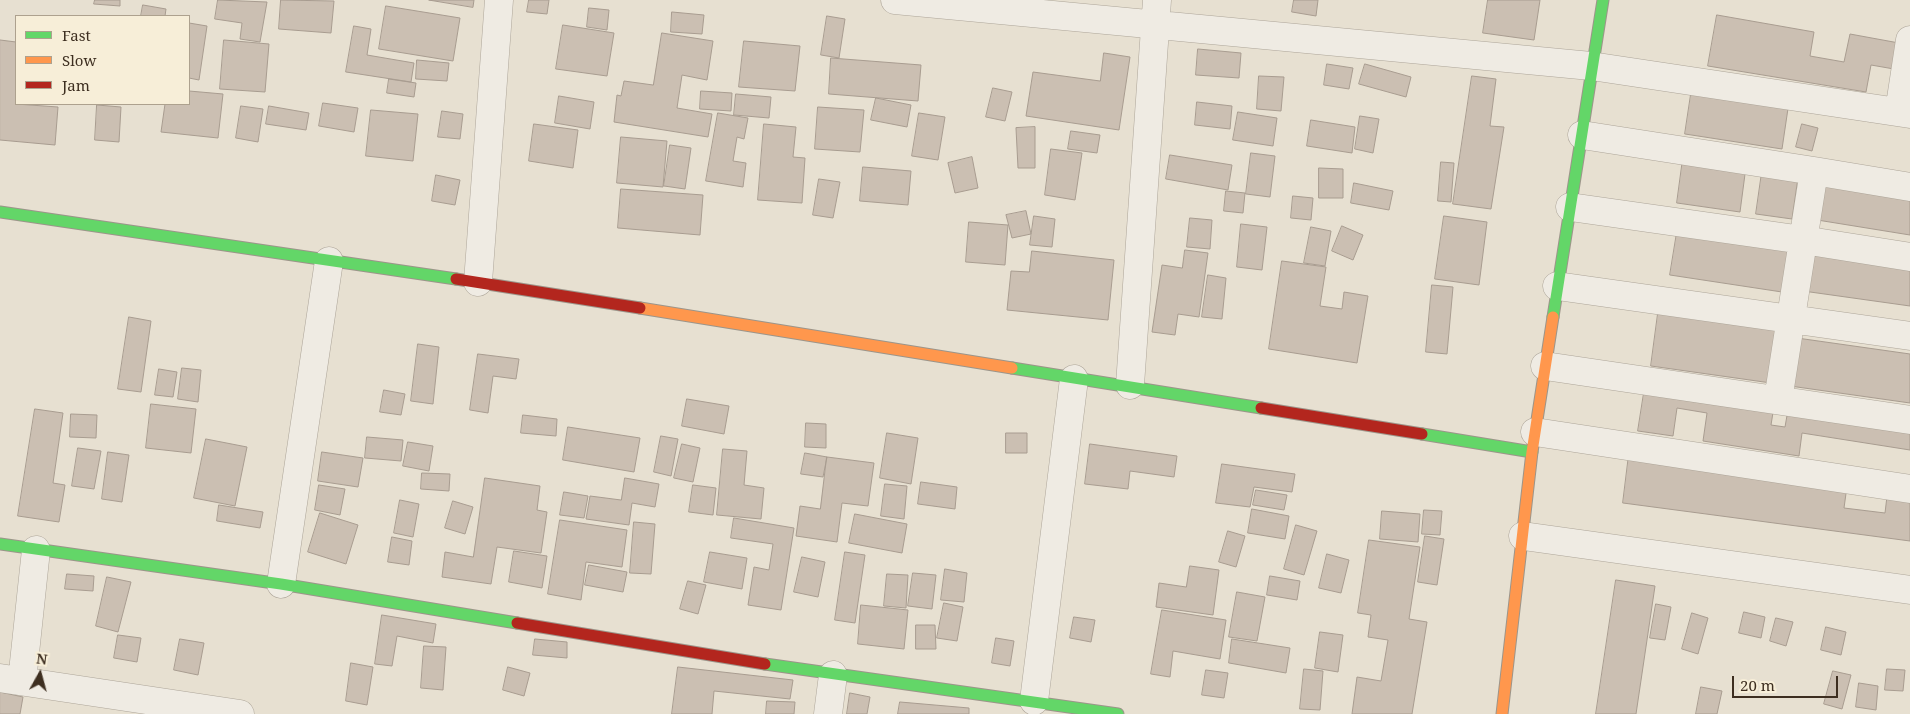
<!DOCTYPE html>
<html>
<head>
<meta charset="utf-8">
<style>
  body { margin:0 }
  #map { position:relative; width:1910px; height:714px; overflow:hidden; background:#e7e0d1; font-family:"Noto Serif",serif }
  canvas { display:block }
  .legend { position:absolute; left:15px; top:15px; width:175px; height:90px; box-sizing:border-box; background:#f7eed8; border:1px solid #ada18e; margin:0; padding:6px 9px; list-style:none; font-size:15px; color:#3d2e20 }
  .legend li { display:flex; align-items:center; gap:10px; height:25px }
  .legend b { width:25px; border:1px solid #ada18e }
  .north { position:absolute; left:15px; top:649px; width:50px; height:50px; -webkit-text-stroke:4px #f7eed8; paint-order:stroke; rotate:7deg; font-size:14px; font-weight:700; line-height:20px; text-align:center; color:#3d2e20 }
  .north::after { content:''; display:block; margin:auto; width:18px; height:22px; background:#3d2e20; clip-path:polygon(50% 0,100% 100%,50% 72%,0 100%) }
  .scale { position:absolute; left:1732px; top:676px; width:106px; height:22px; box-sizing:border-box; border:2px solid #3d2e20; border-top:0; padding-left:6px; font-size:15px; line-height:18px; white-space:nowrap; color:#3d2e20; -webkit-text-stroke:4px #f7eed8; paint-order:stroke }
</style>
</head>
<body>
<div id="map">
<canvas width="1910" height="714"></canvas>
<ul class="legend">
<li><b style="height:6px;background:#63d668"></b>Fast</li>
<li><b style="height:6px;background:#ff974d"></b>Slow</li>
<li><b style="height:6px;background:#b3261e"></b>Jam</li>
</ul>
<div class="north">N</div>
<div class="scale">20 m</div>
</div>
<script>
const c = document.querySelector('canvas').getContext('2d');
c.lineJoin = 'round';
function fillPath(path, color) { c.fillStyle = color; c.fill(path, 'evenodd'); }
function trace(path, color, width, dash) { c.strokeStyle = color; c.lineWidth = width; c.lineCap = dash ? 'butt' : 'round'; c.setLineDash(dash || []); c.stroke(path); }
const building = new Path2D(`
  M95,0H120V6L94,4Z
  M218,0L267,2L260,42L240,39L242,23L215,19Z
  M281,0L334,1L331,33L279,29Z
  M429,0H474L473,7Z
  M529,0H549L547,14L527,12Z
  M1294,0H1318L1316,16L1292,12Z
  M1488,0H1540L1534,40L1483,33Z
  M143,5L166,9L165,16H141Z
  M386,6L460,18L453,61L379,49Z
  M589,8L609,10L607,30L587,27Z
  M672,12L704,15L702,34L671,32Z
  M1717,15L1814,32L1810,56L1844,62L1850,34L1899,43L1894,69L1871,65L1866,92L1708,66Z
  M827,16L845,19L839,58L821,55Z
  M189,23L207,26L199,80L189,78Z
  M563,25L614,33L607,76L556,69Z
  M354,26L371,29L367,55L414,63L411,82L346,72Z
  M662,33L713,41L707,80L682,75L677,108L712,114L708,137L614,122L617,95L621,96L624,81L653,85Z
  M0,40L16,42V104L58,107L55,145L0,140Z
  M224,40L269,44L265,92L220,89Z
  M744,41L800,46L795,91L739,87Z
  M1198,49L1241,53L1239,78L1196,75Z
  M1104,53L1130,57L1119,130L1026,116L1033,72L1100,81Z
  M831,58L921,65L918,101L829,94Z
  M417,60L449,63L447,81L416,79Z
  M1327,64L1353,68L1349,89L1324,85Z
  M1365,64L1411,77L1406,97L1359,84Z
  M1259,76L1284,77L1281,111L1257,109Z
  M1472,76L1496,79L1490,126L1504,127L1491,209L1453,204Z
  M389,79L416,83L414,97L387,93Z
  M1693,81L1790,95L1782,149L1685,134Z
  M993,88L1012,92L1005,121L986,117Z
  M189,91L223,94L218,138L161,132L165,104H189Z
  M701,91L732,93L731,111L700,109Z
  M736,94L771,97L769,118L734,115Z
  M559,96L594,102L590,129L555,123Z
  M876,98L911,105L907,127L871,120Z
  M1197,102L1232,106L1230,129L1195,125Z
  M323,103L358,108L354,132L319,126Z
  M97,105L121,107L119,142L95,140Z
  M241,106L263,109L258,142L236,138Z
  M269,106L309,113L306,130L266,124Z
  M818,107L864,110L860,152L815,149Z
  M371,110L418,114L413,161L366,156Z
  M442,111L463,114L460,139L438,137Z
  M1238,112L1277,118L1273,146L1233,140Z
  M718,113L748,118L744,139L737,137L733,161L746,163L743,187L706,181Z
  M919,113L945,117L938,160L912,156Z
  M1360,116L1379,119L1373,153L1355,149Z
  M1311,120L1355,127L1352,153L1307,146Z
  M534,124L578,130L573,168L529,161Z
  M764,124L796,127L793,157L805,158L802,203L758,200Z
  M1802,124L1818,128L1812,151L1796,147Z
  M1035,127V168H1018L1016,128Z
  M1071,131L1100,135L1097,153L1068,149Z
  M621,137L667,141L663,187L617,183Z
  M670,145L691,148L685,189L664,186Z
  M1051,149L1082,153L1075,200L1045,195Z
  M1684,151L1747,159L1740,212L1677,203Z
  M1251,153L1275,156L1270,197L1246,194Z
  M1170,155L1232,165L1228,190L1166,179Z
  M972,157L978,188L955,193L948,163Z
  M1764,158L1800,164L1792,219L1756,214Z
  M1441,162L1454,163L1451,202L1438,201Z
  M863,167L911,171L908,205L860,201Z
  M1319,168L1343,169V198H1319Z
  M1818,173L1910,187V235L1811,219Z
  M436,175L460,180L455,205L432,201Z
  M819,179L840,182L833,218L813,215Z
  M1354,183L1393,191L1389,210L1351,203Z
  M621,189L703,195L700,235L618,228Z
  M1226,191L1245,193L1243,213L1224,211Z
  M1293,196L1313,198L1311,220L1291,218Z
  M1026,211L1031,234L1012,238L1006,215Z
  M1034,216L1055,219L1052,247L1030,245Z
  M1444,216L1487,222L1479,285L1435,279Z
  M1190,218L1212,220L1210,249L1187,247Z
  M1679,220L1790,237L1782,292L1670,275Z
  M969,222L1008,225L1005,265L966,262Z
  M1241,224L1267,227L1262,270L1237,267Z
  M1342,226L1363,235L1353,260L1332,251Z
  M1311,227L1331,231L1325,266L1304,263Z
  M1810,243L1910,257V306L1803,291Z
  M1185,250L1208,253L1199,317L1178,314L1175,335L1152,332L1162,265L1182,268Z
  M1032,251L1114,260L1108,320L1007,310L1011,271L1029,272Z
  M1282,261L1326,267L1320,306L1342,309L1344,292L1368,296L1357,363L1269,349Z
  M1208,275L1226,278L1222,319L1202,317Z
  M1432,285L1453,287L1447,354L1426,352Z
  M1659,306L1780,324L1771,383L1651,366Z
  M129,317L151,321L141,392L118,389Z
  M1797,338L1910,354V403L1790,386Z
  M418,344L439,347L433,404L411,401Z
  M478,354L519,359L516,379L493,376L488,413L470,410Z
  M182,368L201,370L198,402L178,399Z
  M159,369L177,372L173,397L155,395Z
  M1646,380L1775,400L1771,425L1785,427L1789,404L1910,423V450L1802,433L1799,456L1703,441L1707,413L1677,408L1673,436L1638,431Z
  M384,390L405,394L401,415L380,412Z
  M687,399L729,406L724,434L682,426Z
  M151,404L196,409L191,453L146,448Z
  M35,409L63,413L53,483L65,485L59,522L18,516Z
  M71,414L97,415L96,438L70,437Z
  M523,415L557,419L556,436L521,433Z
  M806,423L826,424V448L805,447Z
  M568,427L640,438L634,472L563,460Z
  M887,433L918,438L911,484L880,478Z
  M1006,433H1027V453H1006Z
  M661,436L678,439L671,476L654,472Z
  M367,437L403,440L401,461L365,458Z
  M206,439L247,447L235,506L194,498Z
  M408,442L433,446L429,471L403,466Z
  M682,444L700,448L693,482L674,478Z
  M1090,444L1177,456L1174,477L1130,471L1128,489L1085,484Z
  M1630,446L1848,479L1844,508L1885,513L1888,488L1910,491V541L1623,503Z
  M78,448L101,451L94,489L72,486Z
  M723,449L747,451L744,485L764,488L761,519L717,515Z
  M108,452L129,455L122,502L102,499Z
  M322,452L363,458L358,487L318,481Z
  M805,453L827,457L823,477L801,474Z
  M827,457L874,463L868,506L842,503L837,542L796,536L800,506L820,509Z
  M1222,464L1295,474L1292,492L1254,487L1250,507L1216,503Z
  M422,473L450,474L449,491L421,489Z
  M485,478L540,486L537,510L547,512L541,553L497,547L491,584L442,577L445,552L473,557Z
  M625,478L659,484L655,507L632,503L629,525L586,519L590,496L621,500Z
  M921,482L957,487L955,509L918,504Z
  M885,484L907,486L904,519L881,516Z
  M319,485L345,489L340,515L315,510Z
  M693,485L716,488L713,515L689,512Z
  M1256,490L1287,495L1284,510L1253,505Z
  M564,492L588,496L584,518L560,515Z
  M400,500L419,504L413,537L394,533Z
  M453,501L473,507L465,534L445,528Z
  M219,505L263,512L260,528L217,521Z
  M1252,509L1289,516L1285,539L1248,533Z
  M1424,510L1442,511L1440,535L1422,534Z
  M1382,511L1420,514L1418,542L1380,539Z
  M320,513L358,525L346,564L308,552Z
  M855,514L907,524L902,553L849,543Z
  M734,518L794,528L781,610L748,605L754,567L769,570L773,544L731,538Z
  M560,520L627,530L622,567L586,562L581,600L548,594Z
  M634,522L655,524L651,574L630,573Z
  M1296,525L1317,531L1304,575L1284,569Z
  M1228,531L1245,536L1236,567L1219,562Z
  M1425,536L1444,539L1437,585L1418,582Z
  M392,537L412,541L409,565L388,562Z
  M1369,540L1420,547L1409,619L1427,622L1412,714H1352L1357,677L1381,681L1388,640L1368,637L1371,615L1358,613Z
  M514,551L547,556L542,588L509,582Z
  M710,552L747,558L742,589L704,582Z
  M845,552L865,555L855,623L835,620Z
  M1327,554L1349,560L1341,593L1319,588Z
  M802,557L825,562L818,597L794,592Z
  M589,565L627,572L623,592L585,585Z
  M1190,566L1219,570L1213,615L1156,607L1159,583L1186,587Z
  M945,569L967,573L964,602L941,600Z
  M913,573L936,575L932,609L908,606Z
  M67,574L94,576L93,591L65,589Z
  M887,574L908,575L906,608L884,606Z
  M1270,576L1300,581L1297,600L1267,595Z
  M107,577L131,582L118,632L96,626Z
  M1616,580L1655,586L1636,714H1596Z
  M688,581L706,585L698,614L680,609Z
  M1237,592L1265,597L1257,641L1229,637Z
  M944,603L963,607L957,641L937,638Z
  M1656,604L1671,607L1665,640L1650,638Z
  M861,605L908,610L904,649L858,644Z
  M1162,610L1226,620L1220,659L1173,651L1170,677L1151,674Z
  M1744,612L1765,617L1761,638L1739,633Z
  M1692,613L1708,618L1698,654L1682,649Z
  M382,615L436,624L433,643L397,636L392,666L375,664Z
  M1074,617L1095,620L1091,642L1070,638Z
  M1776,618L1793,622L1786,646L1770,641Z
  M916,625H935L936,649H916Z
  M1826,627L1846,632L1841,655L1821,650Z
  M1320,632L1343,635L1338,672L1315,668Z
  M118,635L141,638L137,662L114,658Z
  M996,638L1014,641L1010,666L992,663Z
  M180,639L204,643L198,675L174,670Z
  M535,639L567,642V658L533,655Z
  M1232,639L1290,648L1286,673L1229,663Z
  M424,646L446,647L443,690L421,688Z
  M351,663L373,667L367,705L346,701Z
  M508,667L530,673L524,696L503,690Z
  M678,667L793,680L790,699L714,691L712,714H672Z
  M1304,669L1323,671L1320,710L1300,709Z
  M1887,669L1905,670L1903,691L1885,690Z
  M1206,670L1228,673L1224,698L1202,695Z
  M1833,671L1851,675L1842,709L1824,704Z
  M1859,683L1878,686L1876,710L1856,707Z
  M1701,687L1722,691L1717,714H1696Z
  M0,692L23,697L20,714H0Z
  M850,693L870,697L867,714H847Z
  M767,701L795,702L794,714H766Z
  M900,702L969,708V714H898Z`);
fillPath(building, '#cbbfb2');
trace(building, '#a89c90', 1);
const street = new Path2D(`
  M895,0L1591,66L1910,114
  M1899,112L1910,40
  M1582,135L1814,171L1778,400
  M1814,171L1910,187
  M1570,207L1803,240L1910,257
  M478,282L499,0
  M1557,286L1910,336
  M1545,366L1910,420
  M1130,385L1157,0
  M1535,432L1910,489
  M1523,536L1910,590
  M281,584L329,261
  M0,678L240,714
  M22,681L36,550
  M1034,701L1074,379
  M828,714L833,675`);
const fast = new Path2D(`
  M0,212L456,279
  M1553,317L1603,0
  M1012,368L1261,408
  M1422,434L1532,452
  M0,544L281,584L517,623
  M765,664L1118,714`);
const slow = new Path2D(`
  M640,308L1012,368
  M1502,714L1532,452L1553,317`);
const jam = new Path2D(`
  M456,279L640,308
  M1261,408L1422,434
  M517,623L765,664`);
trace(street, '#ada599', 29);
trace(fast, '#9c958a', 13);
trace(slow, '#9c958a', 13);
trace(jam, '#9c958a', 13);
trace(street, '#efebe3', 28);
trace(fast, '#63d668', 11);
trace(slow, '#ff974d', 11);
trace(jam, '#b3261e', 11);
</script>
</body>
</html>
